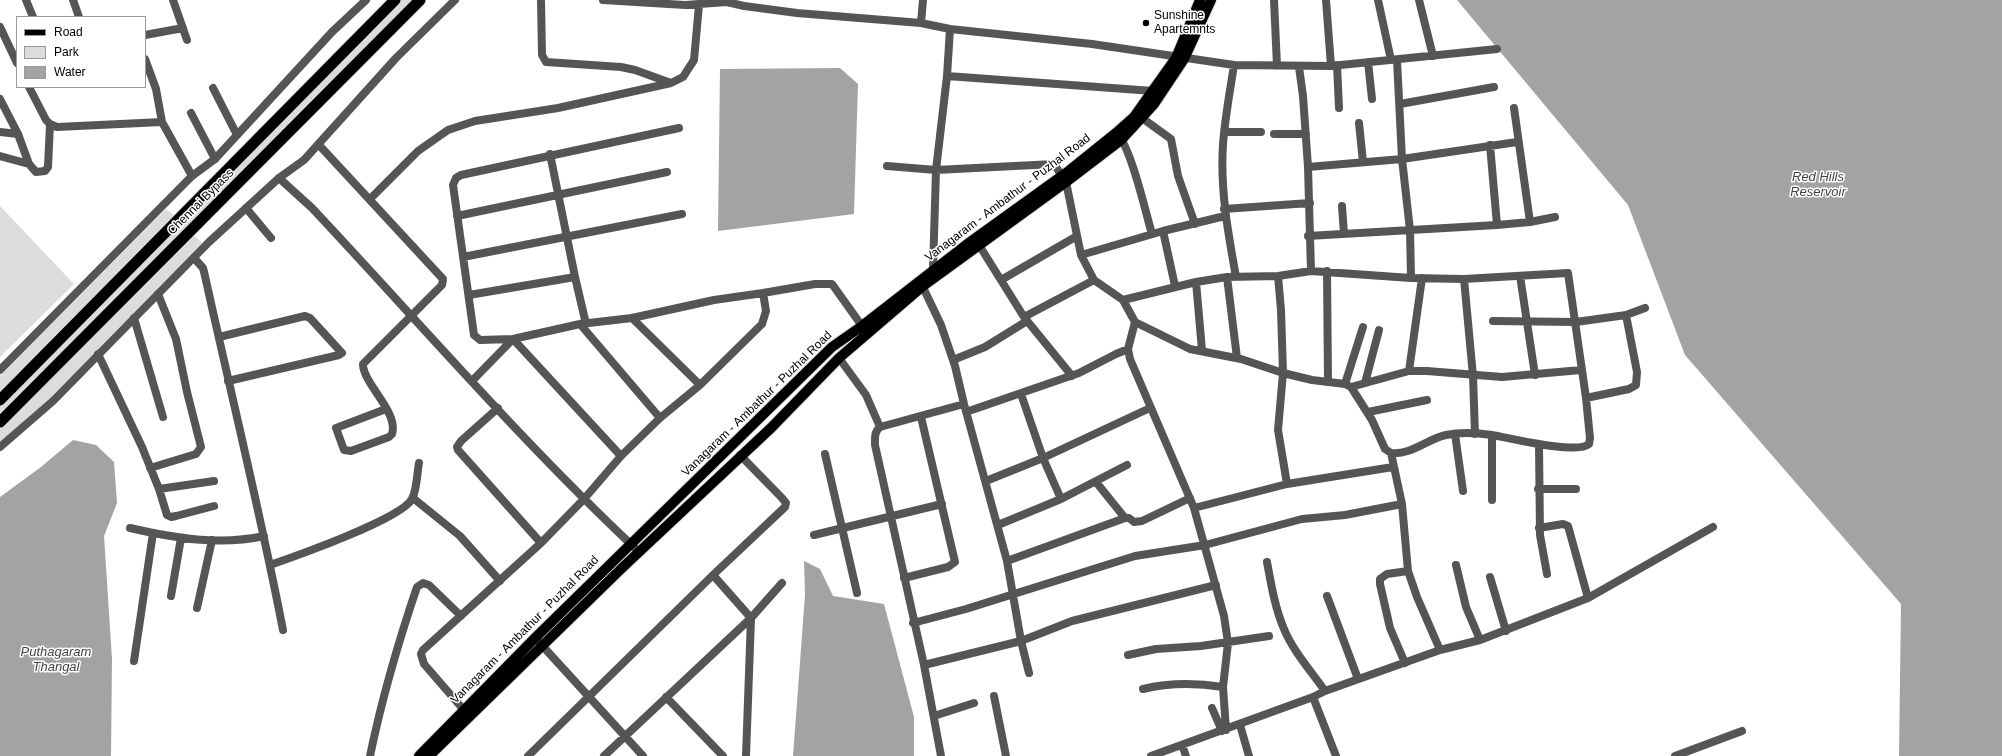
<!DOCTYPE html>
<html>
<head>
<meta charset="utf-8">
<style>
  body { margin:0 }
  #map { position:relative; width:2002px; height:756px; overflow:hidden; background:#fff; font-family:Arial,sans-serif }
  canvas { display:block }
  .legend { position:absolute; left:16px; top:16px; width:130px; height:72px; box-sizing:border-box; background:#fff; border:1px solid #999; margin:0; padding:5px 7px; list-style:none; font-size:12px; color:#000 }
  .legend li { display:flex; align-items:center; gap:8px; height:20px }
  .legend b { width:20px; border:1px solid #999 }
</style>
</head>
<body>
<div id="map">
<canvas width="2002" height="756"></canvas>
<ul class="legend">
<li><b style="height:5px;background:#000"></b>Road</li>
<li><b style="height:11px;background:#dcdcdc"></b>Park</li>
<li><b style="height:11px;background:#a3a3a3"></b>Water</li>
</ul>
</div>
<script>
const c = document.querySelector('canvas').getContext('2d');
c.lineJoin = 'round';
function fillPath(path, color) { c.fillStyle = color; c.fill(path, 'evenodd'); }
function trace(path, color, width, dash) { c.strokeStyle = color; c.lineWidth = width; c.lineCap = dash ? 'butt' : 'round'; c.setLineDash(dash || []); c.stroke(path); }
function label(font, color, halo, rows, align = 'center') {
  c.font = font + ' Arial,sans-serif'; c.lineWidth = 3; c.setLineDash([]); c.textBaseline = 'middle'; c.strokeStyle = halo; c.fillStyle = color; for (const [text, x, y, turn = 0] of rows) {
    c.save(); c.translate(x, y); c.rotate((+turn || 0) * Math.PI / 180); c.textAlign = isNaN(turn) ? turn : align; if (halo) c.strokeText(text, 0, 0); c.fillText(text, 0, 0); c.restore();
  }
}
fillPath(new Path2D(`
  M400,0H412L0,417V405L254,151Z
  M0,206L74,284L0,357Z
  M166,209L175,216L0,393V376Z
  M194,235L202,243L51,397L0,442V429Z`), '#dcdcdc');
fillPath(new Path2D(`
  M1457,0H2002V756H1899L1901,604L1685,355L1628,205Z
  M840,68L858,84L854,214L718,231L720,69Z
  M73,440L96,445L114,462L117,503L104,536L112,659L111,756H0V497L41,467Z
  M804,561L820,569L833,596L884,604L914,717V756H793L805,595Z`), '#a3a3a3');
const primary = new Path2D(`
  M419,756L535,638L832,347L862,326L970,242L1070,170L1116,133L1134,117L1176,58L1200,0
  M429,756L623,567L771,428L839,358L923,286L1066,182L1121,140L1154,104L1184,59L1211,0`);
const trunk = new Path2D(`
  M0,400L395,0
  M0,422L420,0`);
trace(primary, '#dbdbdb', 12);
trace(trunk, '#dbdbdb', 13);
trace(new Path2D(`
  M26,0L33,17
  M73,0L79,17
  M173,0L187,40
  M541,0L542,55L546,62L621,67L635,70L671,83
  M603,0L685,5L727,2L744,6L797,13L921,23L950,29L1092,44L1234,65L1331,66L1497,49
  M1274,0L1277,66
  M1326,0L1331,66
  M1378,0L1391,60
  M1419,0L1433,56
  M921,23L923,0
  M0,27L17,63
  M145,35L183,28
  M145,59L156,89L162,122L192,176
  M1397,60L1402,159L1410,230L1411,278
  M1368,62L1372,99
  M1234,65C1230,91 1225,118 1223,144C1220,189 1228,233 1236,277
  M1337,65L1339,108
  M1299,67L1303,96L1308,167L1311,271
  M947,76L1153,91
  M29,87L46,120L50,124L57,127L162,122
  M213,88L237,135
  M0,99L18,134L29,164L36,172L45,171L48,167L50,124
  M1400,104L1494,87
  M1514,108L1530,222
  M191,113L215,159
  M1142,118L1171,139L1178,176L1195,224
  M1359,123L1363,162
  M0,132L18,134
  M1225,132H1261
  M1274,134H1306
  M1118,135C1131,148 1146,214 1152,234
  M319,145L443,279L442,285L363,364C363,384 399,412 392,434L389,437L351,451L344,450L336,428L386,409
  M1490,145L1497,225
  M550,154L575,277L586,324
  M0,156L29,164
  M887,166L936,170L1054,164L1066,182L1081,255L1094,280L1123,300L1135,322L1190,349L1241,359L1283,373L1312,380L1345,384L1351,387L1372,420L1385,449L1391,453C1412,455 1427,439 1446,435C1460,432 1478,433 1492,435C1510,438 1576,455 1589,444L1590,438L1586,398L1568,273L1464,279L1411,278L1311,271L1278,276L1227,277L1196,282L1123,300
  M1308,167L1402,159L1517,142
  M279,178L312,208C419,322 521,441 635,548
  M370,199L418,151L448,130L475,121L558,108L671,83L683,77L694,60L699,5
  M1342,206L1344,234
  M246,208L271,238
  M1224,209L1310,203
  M457,216L667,172
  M1163,231L1175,286
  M1308,236L1497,225L1530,222L1555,217
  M979,245L1024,317L1072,376
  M1081,255L1163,231L1225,216
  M463,257L682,214
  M194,258L203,268L205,276C231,394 260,511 283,630
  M933,270L936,170L947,76L950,29
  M1327,271L1328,381
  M1278,276L1281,310L1283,373L1278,430L1287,484
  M1520,276L1535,375
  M1227,277L1237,358
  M1464,279L1473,376L1475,434
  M1001,280L1077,236
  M920,281L941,325L955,366L964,404L1007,561L1021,641L1029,673
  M1196,282L1202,350
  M469,295L575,277
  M1024,317L1094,280
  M134,318L163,417
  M632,318L700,385L762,324L766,311L763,293
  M1493,321L1576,322L1626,315L1645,308
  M1135,322L1128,349L1130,359L1194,508L1224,616L1228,643L1223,687L1226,730
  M580,324L660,418
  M219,337L305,316L310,318L342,353L339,355L228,381
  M98,354L142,447L159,489L167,515L171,517L176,516L214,506
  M839,358L866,395L880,427
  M953,360L985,347L1027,321
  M1409,371L1422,278
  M472,381L513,339L580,324L632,318L714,300L763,293L815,284H832L862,326
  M1365,383L1379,330
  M1345,384L1363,327
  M1351,387L1409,371H1427L1502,377L1581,370
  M1021,394L1043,458L1061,499
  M1586,398L1629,389L1636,385L1637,372L1626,315
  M498,408L461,441L457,447L458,450L541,543
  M966,412L1079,373L1116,354L1128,349
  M1368,412L1427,400
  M1455,434L1463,491
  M1539,445L1540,535L1547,574
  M1391,453L1402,504L1408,571L1417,597L1440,650
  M825,454L857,593
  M621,456L660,418L700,385
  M150,468L196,454L201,447L187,392L176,339L158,294
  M986,481L1043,458L1150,408
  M1096,482L1125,518H1129L1134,522L1142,521L1190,498
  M159,489L214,481
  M1538,489H1576
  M413,498L460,536L500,581
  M1492,500V435
  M1194,508L1287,484L1393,467
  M998,525L1061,499L1127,465
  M130,528C175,538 219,546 264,536
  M1539,528L1563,524L1568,526L1588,598
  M814,535L942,504
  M1007,561L1125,518
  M1267,562C1271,584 1275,608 1284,629C1293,651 1311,671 1325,691
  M270,565C296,556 401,519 412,499C417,490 417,473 419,463
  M1456,565L1466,607L1480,640
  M713,575L751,618L746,756
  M1490,577L1506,631
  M904,578L948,567L955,562L921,417
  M171,596L181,538
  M1327,596L1358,679
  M197,608L212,540
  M913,623L966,609L1135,556L1205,545L1302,519L1345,515L1402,504
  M538,641L643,756
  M1128,655L1156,649L1201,646L1269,636
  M134,661L153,533
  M1405,663L1390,628L1380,584V579L1387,574L1408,571
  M924,665L1021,641L1072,621L1216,585
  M1143,689C1168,683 1197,683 1223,687
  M994,696L1006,756
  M666,697L723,756
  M1212,708L1222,731
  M463,709L424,664L421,654L423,650L541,543L584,499L621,456L513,339L480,340L474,335L453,185L456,178L461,175L679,128
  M934,716L974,703
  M1240,725L1249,756
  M1182,745L1186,756
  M370,756C382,698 398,643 417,587L423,583L429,585L461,616
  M528,756L713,575L785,507L786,503L782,498L740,455
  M604,756L751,618L782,583
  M941,756L924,665L875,445C875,438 874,432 880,427L964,404
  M1151,756L1313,697
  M1336,756L1313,697L1325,691L1440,650L1480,640L1588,598L1713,527
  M1675,756L1742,731`), '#555', 8);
trace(new Path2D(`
  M0,370L192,176L215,159L332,32L366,0
  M0,447L53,401L209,242L279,178L304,160L396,58L455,0`), '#555', 8);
trace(primary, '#000', 10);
trace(trunk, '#000', 11);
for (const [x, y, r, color] of [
  [1146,23,4,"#000"]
]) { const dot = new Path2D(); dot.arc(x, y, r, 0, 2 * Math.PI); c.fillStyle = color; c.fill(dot); trace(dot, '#fff', 1.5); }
label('12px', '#000', '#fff', [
  ["Sunshine",1154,16],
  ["Apartemnts",1154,30]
], 'left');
label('12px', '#000', '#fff', [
  ["Vanagaram - Ambathur - Puzhal Road",1008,198,-37],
  ["Chennai Bypass",201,202,-45],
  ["Vanagaram - Ambathur - Puzhal Road",757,404,-44],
  ["Vanagaram - Ambathur - Puzhal Road",525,630,-45]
]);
label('italic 13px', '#444', '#fff', [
  ["Red Hills",1818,177],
  ["Reservoir",1818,192],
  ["Puthagaram",56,652],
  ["Thangal",56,667]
]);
</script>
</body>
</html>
